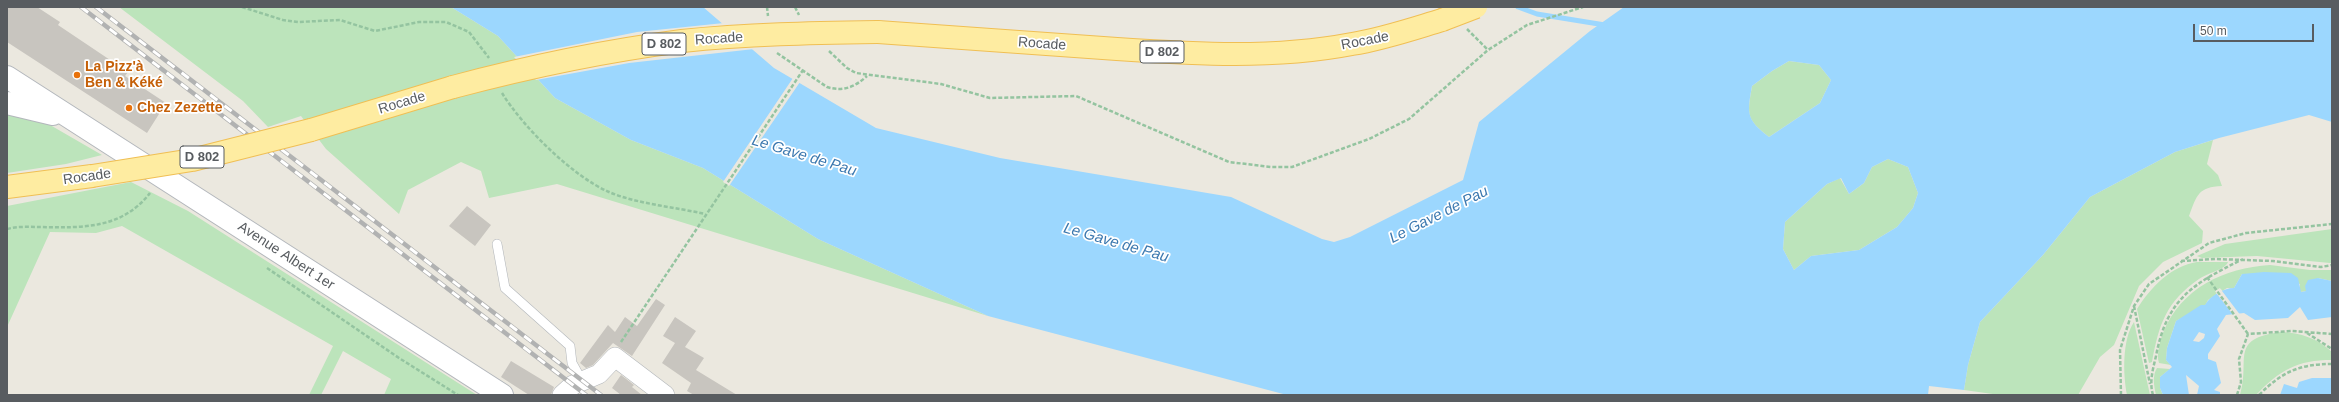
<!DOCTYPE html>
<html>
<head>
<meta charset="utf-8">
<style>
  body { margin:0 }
  #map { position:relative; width:2339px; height:402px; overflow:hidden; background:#ebe8df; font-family:Arial,sans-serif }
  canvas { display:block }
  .frame { position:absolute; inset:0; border:8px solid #585c60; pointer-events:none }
  .scale { position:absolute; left:2193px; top:24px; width:121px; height:18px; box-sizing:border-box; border:2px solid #585c60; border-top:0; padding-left:5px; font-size:12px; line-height:14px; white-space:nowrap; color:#585c60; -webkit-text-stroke:3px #fff; paint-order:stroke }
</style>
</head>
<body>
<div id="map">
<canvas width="2339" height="402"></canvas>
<div class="frame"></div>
<div class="scale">50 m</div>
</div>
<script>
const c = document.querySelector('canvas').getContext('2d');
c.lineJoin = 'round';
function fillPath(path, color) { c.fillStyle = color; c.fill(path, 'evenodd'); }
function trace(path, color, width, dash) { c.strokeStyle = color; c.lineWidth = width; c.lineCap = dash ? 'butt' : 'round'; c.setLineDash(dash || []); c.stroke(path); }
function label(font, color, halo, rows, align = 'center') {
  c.font = font + ' Arial,sans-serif'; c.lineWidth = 3.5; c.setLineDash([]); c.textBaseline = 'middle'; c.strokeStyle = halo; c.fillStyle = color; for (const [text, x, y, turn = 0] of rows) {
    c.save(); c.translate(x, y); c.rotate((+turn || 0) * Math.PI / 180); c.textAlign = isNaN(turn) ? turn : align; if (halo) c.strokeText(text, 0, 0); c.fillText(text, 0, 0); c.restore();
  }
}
fillPath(new Path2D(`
  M119,7H451L498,36L555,98L631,140L703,168L818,239L988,316L557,184L489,198L481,171L461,162L408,190L399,214L326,149L301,116L268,127L243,101Z
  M1789,61L1819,65L1831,80L1820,103L1769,137C1746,119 1747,115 1752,86L1772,71Z
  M7,110L38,118L102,155L66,164L7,173Z
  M2213,140L2207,164L2218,175L2222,186C2198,187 2197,195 2189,216L2203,231L2202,243L2163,262L2139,286L2114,345L2100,357L2078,395H2000L1964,390L1968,365L1980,322L2043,255L2090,197L2175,152Z
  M1888,159L1908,167L1918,193L1913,208L1897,227L1859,250L1811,256L1794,270L1783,249L1785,222L1827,184L1840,178L1849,194L1864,183L1872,167Z
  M131,182L188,211L477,395H384L391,379L343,351L321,395H309L333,346L122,226L96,233L50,232L7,327V206Z
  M2332,229V263H2330L2257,256L2202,258L2197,256L2225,244Z
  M2197,262H2228C2225,270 2207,273 2199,279C2166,302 2159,324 2152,362L2149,363L2137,309C2151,287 2171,266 2197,262Z
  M2270,265L2310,270H2332V281L2318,278L2306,291L2300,292V284L2242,274L2234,288H2227L2222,291L2220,288L2215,291L2217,294L2208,300L2205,306L2176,321L2167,348L2166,360L2171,365L2159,363C2156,355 2160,341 2163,333C2181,288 2224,268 2270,265Z
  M2134,322L2150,395H2127C2123,374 2122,340 2134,322Z
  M2281,332C2301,333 2317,338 2332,352V360C2297,360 2280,370 2256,395H2240C2251,359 2228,339 2281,332Z
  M2157,368L2170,369L2160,377V388L2163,395H2156C2154,386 2152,376 2157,368Z`), '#bce4bb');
fillPath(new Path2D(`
  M451,7H703L774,68L876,128L1000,158L1231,197L1322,239L1334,242L1350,237L1463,180L1479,122L1590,31L1624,7H2332V122L2309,115L2219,138L2175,152L2090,197L2043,255L1980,322L1968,365L1964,390L1929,386L1928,395H1287L988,316L818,239L703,168L631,140L555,98L498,36ZM1789,61L1819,65L1831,80L1820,103L1769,137C1746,119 1747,114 1752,86L1772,71ZM1888,159L1908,167L1918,193L1913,208L1897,227L1859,250L1811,256L1794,270L1783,249L1785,222L1827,184L1841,178L1849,194L1864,183L1872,167Z
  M2264,272L2291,273L2298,278L2301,292L2306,291L2305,286L2308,280L2318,278L2332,281V317L2308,320L2300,307L2288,318L2255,320L2244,313L2226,315L2217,329L2220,336L2208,354V359L2216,362L2221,383L2214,390L2220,392V395H2197L2199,386L2186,375L2189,395H2163L2160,388V377L2172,367L2166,360L2167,348L2176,321L2201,305H2205C2210,296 2223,288 2234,288L2242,274ZM2199,332L2205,334L2204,338L2199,342L2193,341Z
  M2312,378H2332V395H2280L2284,384L2297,388L2299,382Z`), '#9cd7fe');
fillPath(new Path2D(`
  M724,23L754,49L629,63L536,80L514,57L637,32Z
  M793,78L800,82L729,186L723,182Z
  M2221,289L2222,291L2241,316H2234L2217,294L2216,293Z`), '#ebe8df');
trace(new Path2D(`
  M1518,7L1537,14L1605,25`), '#9cd7fe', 5);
fillPath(new Path2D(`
  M7,7H37L60,22L58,25L128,72L125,76L166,103L147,133L7,42Z
  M467,206L491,225L475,246L449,226Z
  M656,299L665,305L632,356L613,343L593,365L586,368L580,363L608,325L615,332L625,317L637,326Z
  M675,317L696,331L685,347L704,358L696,370L737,395H694L687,391L691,383L662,363L675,343L663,336Z
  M511,361L554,387L551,395H529L501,377Z
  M621,375L634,385L632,387L642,395H621L612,388Z`), '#c8c5bf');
const lane = new Path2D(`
  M497,244L505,288L570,346L572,363L582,381`);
const street = new Path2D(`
  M562,395L573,385L599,374L615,357L665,395`);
const secondary = new Path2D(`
  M7,77L502,395
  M7,103L53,114`);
const primary = new Path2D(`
  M878,32C958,37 1037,44 1117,49C1195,54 1274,59 1352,44C1383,39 1412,29 1442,20
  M311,130L453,87
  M7,187L92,176`);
trace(lane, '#b2b6ba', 10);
trace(street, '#b2b6ba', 20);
trace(secondary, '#b3b7bc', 24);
trace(primary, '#f0bf54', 24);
trace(new Path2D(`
  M242,7L283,20L298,22L340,20L375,31L419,22H446L469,32L489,58
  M767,7L768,16
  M795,7L799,15
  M1467,29L1488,50
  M829,51L847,68L856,73L941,84L990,98L1076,96L1229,162L1271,167H1292L1369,139L1409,119L1488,50L1527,25L1583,7
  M777,53L827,87C843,92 855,87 867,76
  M502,93C523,127 572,176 609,192C637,204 675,207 705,214
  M7,229C18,226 30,227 41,227C82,228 122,229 150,193
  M2181,261L2215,259L2273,261L2321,267L2332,265
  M267,268L399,358L458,395
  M2207,277L2248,334
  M2134,306L2150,384
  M2307,333L2332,349
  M621,342L803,70
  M2121,395L2120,350L2134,306L2149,284L2209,243L2246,233L2332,224
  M2153,395C2149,382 2153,369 2156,356C2167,298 2193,284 2243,259
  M2237,395L2241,382L2239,359L2248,334L2292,331L2332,334
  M2259,395C2282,372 2299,364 2332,364`), '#94c4a0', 2.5, [4, 2]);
trace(lane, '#fff', 9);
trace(street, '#fff', 19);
trace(secondary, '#fff', 22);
trace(primary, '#feeca1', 22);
const rail = new Path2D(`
  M81,7L586,395
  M96,7L601,395`);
trace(rail, '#b1b2b2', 4.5);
trace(rail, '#fff', 3, [9]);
const primaryBridge = new Path2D(`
  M1442,20L1476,7
  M453,87C528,67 604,51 682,41C747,34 813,33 878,32
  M92,176L192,160L311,130`);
trace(primaryBridge, '#f0bf54', 24, []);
trace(primaryBridge, '#feeca1', 22);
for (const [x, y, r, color] of [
  [77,75,4,"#e8710a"],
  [129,108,4,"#e8710a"]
]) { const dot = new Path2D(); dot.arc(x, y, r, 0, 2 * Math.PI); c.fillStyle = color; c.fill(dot); trace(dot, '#fff', 1.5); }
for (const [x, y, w] of [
  [664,44,44],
  [1162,52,44],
  [202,157,44]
]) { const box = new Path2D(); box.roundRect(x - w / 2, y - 11, w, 22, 3); c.fillStyle = '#fff'; c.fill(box); trace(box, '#585c60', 1); }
label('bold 13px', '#585c60', null, [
  ["D 802",664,44],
  ["D 802",1162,52],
  ["D 802",202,157]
]);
label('14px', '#585c60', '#fff', [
  ["Rocade",719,39,-4],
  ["Rocade",1365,41,-11],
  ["Rocade",1042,44,4],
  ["Rocade",402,103,-17],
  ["Rocade",87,177,-8],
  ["Avenue Albert 1er",286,256,33]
]);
label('bold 14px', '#c56008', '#fff', [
  ["La Pizz'à",85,67],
  ["Ben & Kéké",85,83],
  ["Chez Zezette",137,108]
], 'left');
label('italic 15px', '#3b78af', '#fff', [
  ["Le Gave de Pau",804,156,17],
  ["Le Gave de Pau",1439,215,-27],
  ["Le Gave de Pau",1116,243,16]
]);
</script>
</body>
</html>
